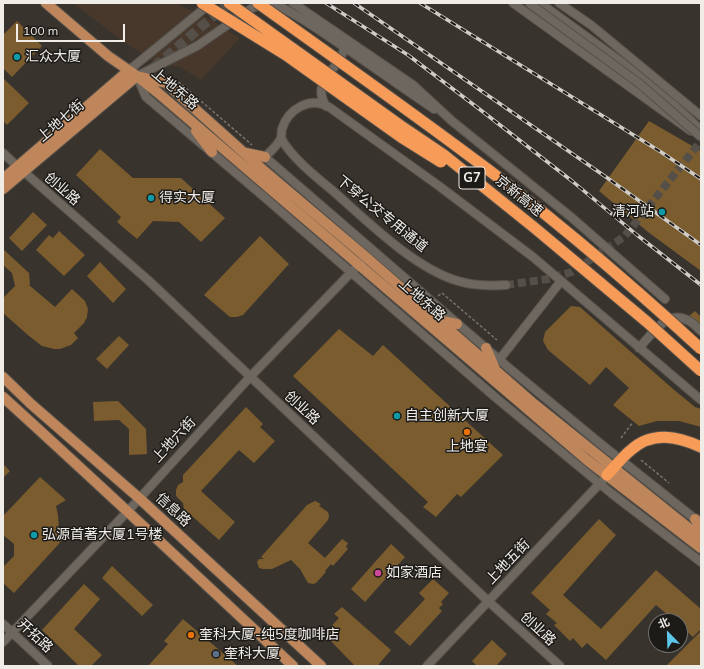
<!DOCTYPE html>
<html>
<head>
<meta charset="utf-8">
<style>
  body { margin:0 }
  #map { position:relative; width:704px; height:669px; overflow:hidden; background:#38332c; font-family:Mulish,"Noto Sans SC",sans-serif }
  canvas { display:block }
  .frame { position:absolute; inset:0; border:4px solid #f0ece8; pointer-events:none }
  .north { position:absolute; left:648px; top:613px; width:40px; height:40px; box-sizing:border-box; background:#1d1b18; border:1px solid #716f6b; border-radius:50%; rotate:337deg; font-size:11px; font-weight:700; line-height:16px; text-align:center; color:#f0ece8 }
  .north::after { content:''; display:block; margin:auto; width:14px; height:18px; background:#5cc7e8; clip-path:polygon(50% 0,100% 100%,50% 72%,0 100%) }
  .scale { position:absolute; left:16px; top:24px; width:109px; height:18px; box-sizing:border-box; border:2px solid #f0ece8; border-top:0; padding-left:5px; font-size:12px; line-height:14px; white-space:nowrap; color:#f0ece8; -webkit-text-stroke:3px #1d1b18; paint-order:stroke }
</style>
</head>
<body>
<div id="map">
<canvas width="704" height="669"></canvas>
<div class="frame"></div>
<div class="north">北</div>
<div class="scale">100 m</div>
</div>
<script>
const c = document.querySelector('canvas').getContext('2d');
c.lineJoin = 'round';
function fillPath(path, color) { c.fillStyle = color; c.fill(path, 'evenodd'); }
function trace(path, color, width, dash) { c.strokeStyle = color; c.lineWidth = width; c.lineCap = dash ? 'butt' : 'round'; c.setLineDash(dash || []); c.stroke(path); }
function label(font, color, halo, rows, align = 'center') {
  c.font = font + ' Mulish,"Noto Sans SC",sans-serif'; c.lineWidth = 3; c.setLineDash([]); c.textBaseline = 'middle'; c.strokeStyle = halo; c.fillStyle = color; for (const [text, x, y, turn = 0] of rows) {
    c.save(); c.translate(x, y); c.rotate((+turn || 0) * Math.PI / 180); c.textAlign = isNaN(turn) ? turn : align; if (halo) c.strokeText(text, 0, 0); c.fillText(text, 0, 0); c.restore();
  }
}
fillPath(new Path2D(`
  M73,3H175L208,18L240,38L201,80L180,67L158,64L124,42Z`), '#47382b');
fillPath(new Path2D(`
  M17,21L42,46L12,77L3,68V35Z
  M3,78L29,103L7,125L3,121Z
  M649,121L701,151V271L648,232L599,191Z
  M100,149L133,178H181L225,218L201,242L179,222L153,221L137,239L117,222L121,217L76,175Z
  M33,212L47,225L22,251L9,238Z
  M59,231L85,255L64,276L36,250L49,235L53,238Z
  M260,236L289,264L243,315L237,317H230L204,295Z
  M3,249L29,273L30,284L29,285L55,307L72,289L85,301L88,309L87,317L84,323L74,333L78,338L71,345L60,349H54L42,346L29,336L3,313V298L15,286L12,273L3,265Z
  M100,262L126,289L113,303L87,276Z
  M571,306L580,307L673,389L695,407L701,409V427L679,421H657L639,426L613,405L629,388L606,367L590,385L548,350L543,341L545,332Z
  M695,311L701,317V327L689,316Z
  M339,329L373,356L383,345L503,455L461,497L457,494L436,517L423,507L428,502L293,376Z
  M119,336L129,345L107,369L96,359Z
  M118,401L146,429L147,454L129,455V429L119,420L94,421L93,402Z
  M246,407L263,424L260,427L275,441L254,463L239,450L201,491L235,522L219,540L184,509L183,503L176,496V490L178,485L183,482V475Z
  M3,464L10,471L3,478Z
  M40,477L66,500L56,506L58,515L59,530L61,534L63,532L66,536L14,593L3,583V567L14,556V544L3,535V516Z
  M315,501L321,504L319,506L328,512L329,516L328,520L308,543L325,558L342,539L348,543L346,547L348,549L333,566L331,564L325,571L326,572L316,583L313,584L308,583L300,569L291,560L272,569H263L259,568L257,562L259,559H264L261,557L307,505Z
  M599,519L616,535L563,595L601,629L656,570L701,609V629L693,637L684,629L682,632L680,630V621H670L666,617L668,615L656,605L606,660L587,643L582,648L573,638L570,641L554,625L557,623L546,614L550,610L531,593Z
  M391,544L405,557L365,602L351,589Z
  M112,566L153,605L142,616L102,578Z
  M433,579L449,593L441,602L443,604L439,608L442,611L410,646L394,632L425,599L419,593Z
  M84,584L100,599L74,629L102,655L91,666H79L42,630Z
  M342,607L391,650L379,664V666H355L324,634L339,618L334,614Z
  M183,619L238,666H148L168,644L164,641Z
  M701,631V666H666Z
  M492,640L507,654L496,666H477L472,661Z`), '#7a5c2f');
trace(new Path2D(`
  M506,285L548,279L572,272L625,236L701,141`), '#544f48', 8, [8, 4]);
trace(new Path2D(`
  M154,67L229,3`), '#544f48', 10, [10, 5]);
const minor = new Path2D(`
  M273,3C293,12 310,24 328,36C364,60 398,85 434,109
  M293,3L413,85L452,121L571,217L665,299
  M513,3L691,131H701
  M540,3L624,64L674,105L701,130
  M559,3L591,25L701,116
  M264,4L252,8L197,46L137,76L146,97L263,196L495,397L611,493L701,562
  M128,71L211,3
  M326,106C308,78 347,67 344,43
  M281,138C290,156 316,177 332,190C367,221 414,268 458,281C474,286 490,286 506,285
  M3,153L17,166
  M23,171L148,280L488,601L560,666
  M639,348C652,334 668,308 689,321C694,323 697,328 701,331
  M499,360L561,281
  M700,520L695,519L602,445L509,368L265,157C270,152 278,145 281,138C282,135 281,131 282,129C288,109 310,96 329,107L439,186L533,257L701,400
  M3,624L48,666
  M3,642L128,511L250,377L366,257
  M427,666L604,479`);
const major = new Path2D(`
  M46,3L108,56L137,76L157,92L587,460L701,548
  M141,77L166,83L262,169L366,257L534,404L701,538
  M196,131L212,152
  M246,153L265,157
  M3,179L128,71
  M3,189L137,76
  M437,320L457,324
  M486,348L495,369
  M3,377L31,404L139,498L321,666
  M3,397C101,486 197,576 293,666
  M695,519L701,529`);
const highway = new Path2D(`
  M607,475C615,467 622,457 631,450C652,431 677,436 701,447`);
trace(minor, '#55514b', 10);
trace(major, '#55514b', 12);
trace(highway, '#55514b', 13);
trace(new Path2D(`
  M178,83H180L252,145
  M438,296L442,293L497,340
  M621,438L633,422
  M641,460L669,483`), '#78746e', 1.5, [3, 2]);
trace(minor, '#6d675f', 8);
trace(major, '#c0865b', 10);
trace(highway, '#f79b59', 11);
const rail = new Path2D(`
  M326,3L408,55L478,108L572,181L637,235L701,285
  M354,3L606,177L701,245
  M420,3L661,152L701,179`);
trace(rail, '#d0ccc7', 3.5);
trace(rail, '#1d1b18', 2, [6]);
const minorBridge = new Path2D(`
  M529,3L640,84L701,137`);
const highwayBridge = new Path2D(`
  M202,3L286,55L401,137L441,162
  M229,3L401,126L444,155L536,229L647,322L701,371
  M258,3C325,51 393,99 459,148C544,210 624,278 701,349`);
trace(minorBridge, '#55514b', 10, []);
trace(highwayBridge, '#55514b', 13, []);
trace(minorBridge, '#6d675f', 8);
trace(highwayBridge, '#f79b59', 11);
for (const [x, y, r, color] of [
  [17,57,4,"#0f9aa8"],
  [151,198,4,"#0f9aa8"],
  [662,212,4,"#0f9aa8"],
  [397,416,4,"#0f9aa8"],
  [467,432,4,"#e8710a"],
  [34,535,4,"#0f9aa8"],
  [378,573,4,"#d1479c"],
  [191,635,4,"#e8710a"],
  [216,654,4,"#5c6f8a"]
]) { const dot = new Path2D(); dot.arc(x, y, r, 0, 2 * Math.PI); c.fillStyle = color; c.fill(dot); trace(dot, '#1d1b18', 1.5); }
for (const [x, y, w] of [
  [472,178,26]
]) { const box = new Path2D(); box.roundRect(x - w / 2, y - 11, w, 22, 3); c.fillStyle = '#1d1b18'; c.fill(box); trace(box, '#f0ece8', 1); }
label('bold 13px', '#f0ece8', null, [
  ["G7",472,178]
]);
label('14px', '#f0ece8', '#1d1b18', [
  ["汇众大厦",25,57],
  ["得实大厦",159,198],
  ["清河站",654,212,"right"],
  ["自主创新大厦",405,416],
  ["上地宴",467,447,"center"],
  ["弘源首著大厦1号楼",42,535],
  ["如家酒店",386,573],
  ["奎科大厦-纯5度咖啡店",199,635],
  ["奎科大厦",224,654]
], 'left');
label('14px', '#f0ece8', '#1d1b18', [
  ["上地东路",175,89,40],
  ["上地七街",61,121,-40],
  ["创业路",62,189,41],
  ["京新高速",519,196,39],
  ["下穿公交专用通道",382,214,39],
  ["上地东路",422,300,41],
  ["创业路",302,408,43],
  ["上地六街",174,440,-47],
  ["信息路",173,510,43],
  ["上地五街",508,562,-46],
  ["创业路",538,629,43],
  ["开拓路",35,636,43]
]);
</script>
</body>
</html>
